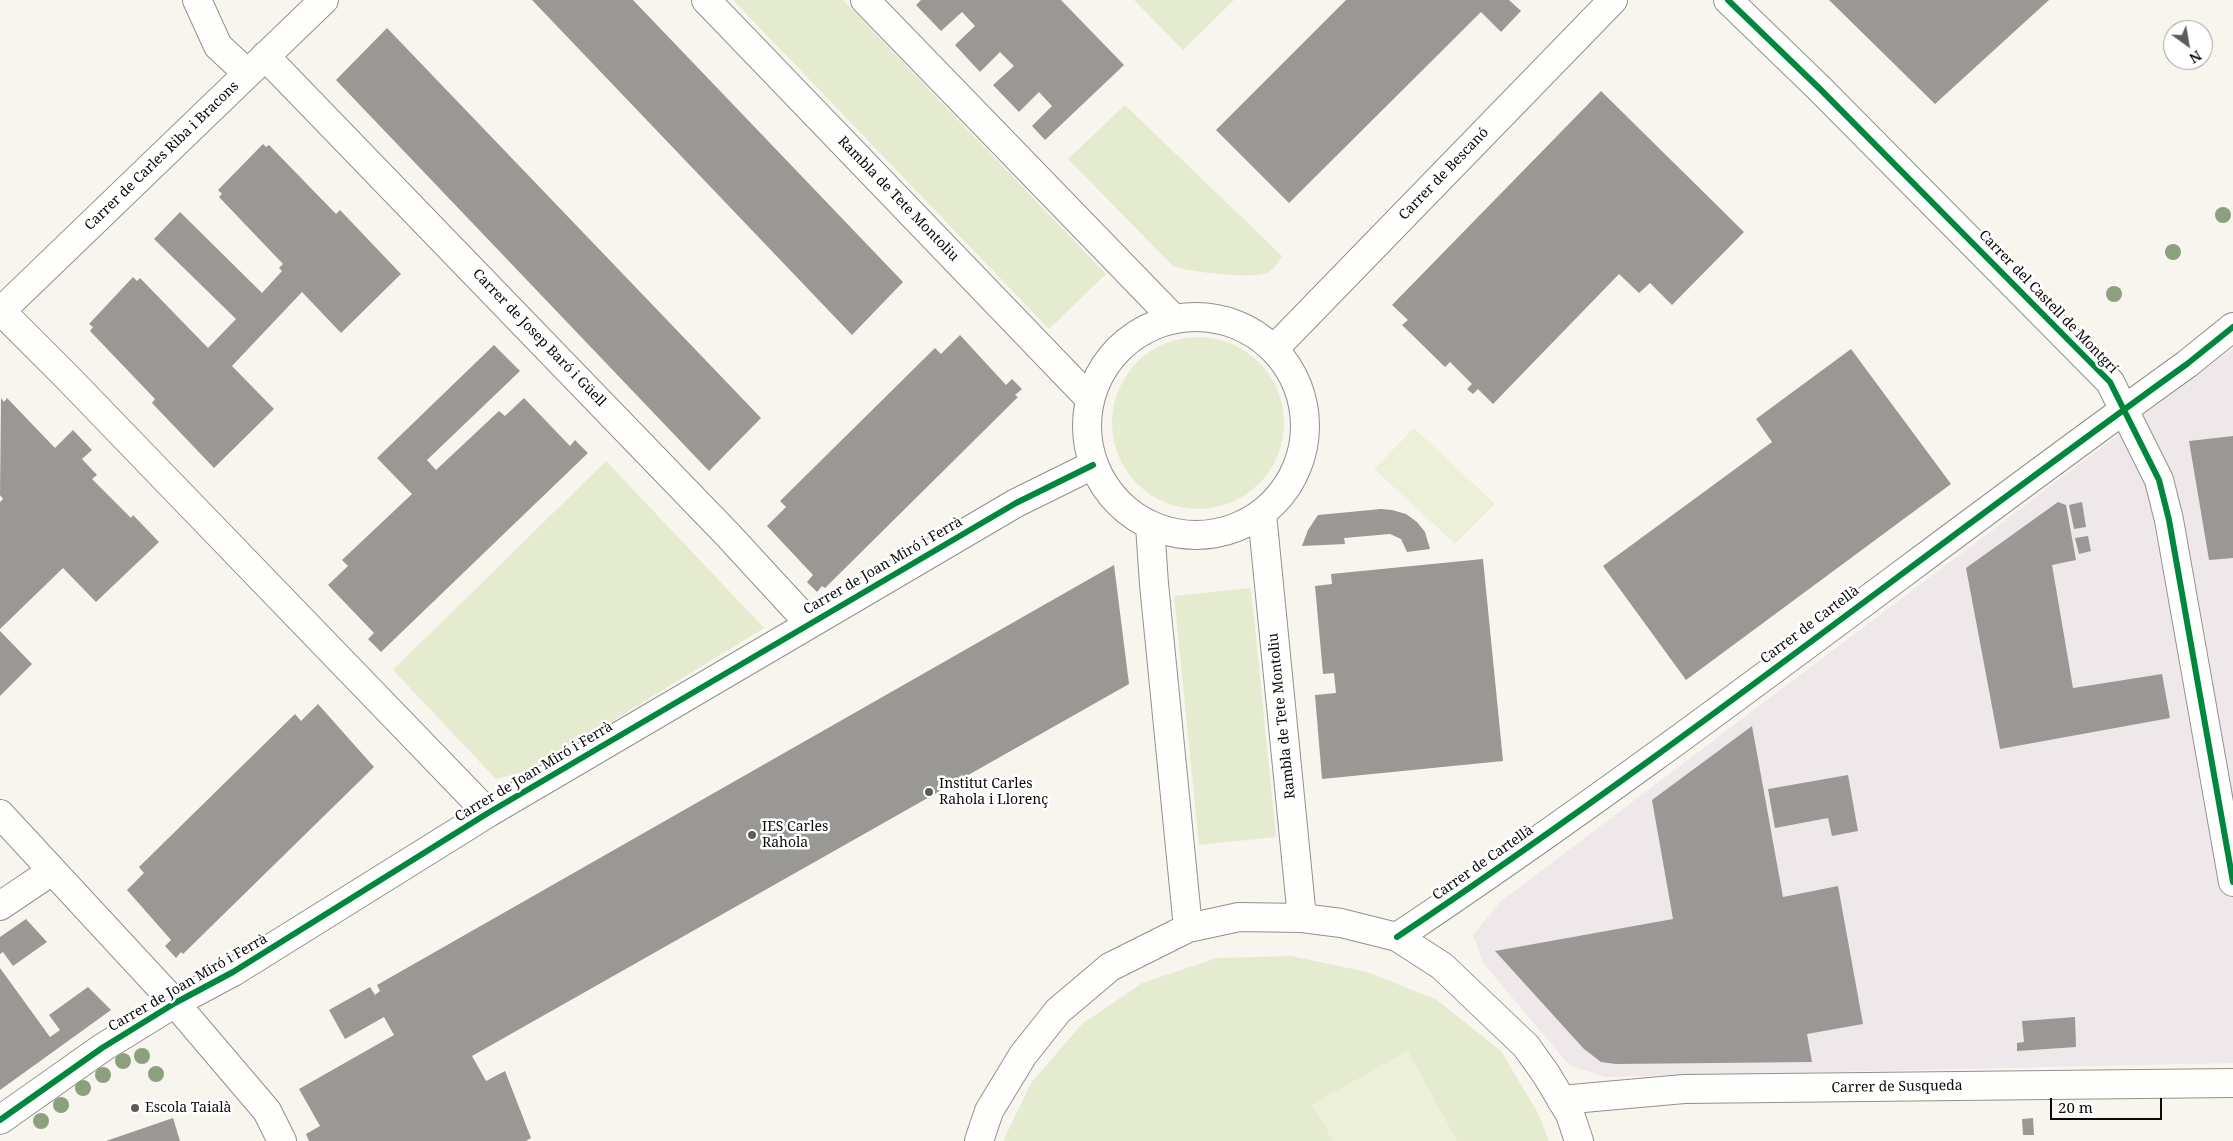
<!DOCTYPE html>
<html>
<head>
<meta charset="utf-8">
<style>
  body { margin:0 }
  #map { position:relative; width:2233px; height:1141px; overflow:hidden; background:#f8f5ee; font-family:"Noto Serif",serif }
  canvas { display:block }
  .north { position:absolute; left:2163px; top:20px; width:50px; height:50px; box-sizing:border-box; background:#fff; border:1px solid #9d9d9d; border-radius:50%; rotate:148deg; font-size:14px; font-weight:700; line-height:20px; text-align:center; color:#0a0a0a }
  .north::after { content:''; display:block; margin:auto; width:18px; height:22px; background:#5d5c5a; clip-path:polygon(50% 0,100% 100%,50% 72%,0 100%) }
  .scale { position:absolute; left:2050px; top:1098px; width:112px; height:22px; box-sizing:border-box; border:2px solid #0a0a0a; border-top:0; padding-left:6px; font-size:15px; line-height:18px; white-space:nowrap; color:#0a0a0a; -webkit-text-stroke:4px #fff; paint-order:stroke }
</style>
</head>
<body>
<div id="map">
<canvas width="2233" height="1141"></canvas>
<div class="north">N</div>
<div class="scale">20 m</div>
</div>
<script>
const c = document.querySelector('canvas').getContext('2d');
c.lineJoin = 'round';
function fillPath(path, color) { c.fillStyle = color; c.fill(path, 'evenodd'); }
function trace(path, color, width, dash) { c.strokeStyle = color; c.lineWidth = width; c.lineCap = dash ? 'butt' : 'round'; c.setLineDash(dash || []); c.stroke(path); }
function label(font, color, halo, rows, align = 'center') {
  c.font = font + ' "Noto Serif",serif'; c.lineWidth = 5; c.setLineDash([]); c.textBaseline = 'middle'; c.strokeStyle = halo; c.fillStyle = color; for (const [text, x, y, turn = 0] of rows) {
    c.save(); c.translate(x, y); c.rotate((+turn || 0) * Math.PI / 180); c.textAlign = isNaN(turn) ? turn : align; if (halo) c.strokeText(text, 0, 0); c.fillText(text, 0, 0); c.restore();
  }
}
fillPath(new Path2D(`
  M2233,348V1063L1605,1077L1569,1065L1483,963L1473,935L1501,901Z`), '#eee8eb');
fillPath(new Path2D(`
  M733,0H843L1106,274L1049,329Z
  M1134,0H1234L1183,50Z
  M1125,105L1282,256C1278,263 1274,270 1266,273C1253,279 1187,272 1173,266L1068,159Z
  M1112 423a86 86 0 1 1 172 0a86 86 0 1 1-172 0Z
  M606,461L764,628L532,770L496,779L393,670Z
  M1251,588L1276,837L1199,845L1174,596Z
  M1291,956L1367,972L1437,1000L1501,1051L1538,1113L1549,1141H1003L1031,1083L1082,1024L1142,983L1217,958Z`), '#e4ebcf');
fillPath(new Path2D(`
  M1414,428L1495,504L1455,544L1374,469Z
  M1408,1051L1457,1141H1333L1312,1104Z`), '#edf0d9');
fillPath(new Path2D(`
  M532,0H633L903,282L852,335Z
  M921,0H1061L1124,65L1045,140L1032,126L1052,106L1039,92L1019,112L993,85L1014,66L1000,52L980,72L955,45L975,26L962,12L941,31L916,5Z
  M1346,0H1509L1521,11L1501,32L1481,12L1289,203L1216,130Z
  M1829,0H2049L1935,104Z
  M387,28L761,418L709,471L336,80Z
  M1601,91L1744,232L1672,305L1650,283L1639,293L1619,274L1493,404L1478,389L1473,394L1467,389L1472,384L1450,362L1445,367L1402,325L1408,320L1392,305Z
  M263,144L266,147L269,145L336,214L340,210L401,274L341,333L302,292L232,366L274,409L214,468L152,403L155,399L90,331L93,327L89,324L133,277L137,281L140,278L208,348L236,319L154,239L180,212L262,293L282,271L279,268L283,264L219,197L222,194L218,190Z
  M960,335L1006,385L1012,379L1022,389L1015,395L1018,397L825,588L822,586L817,592L807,582L813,575L767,526L786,507L780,501L935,348L941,354Z
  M494,345L520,371L427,460L436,470L499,411L505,416L524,398L570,446L575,440L588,453L381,652L368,639L374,633L328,585L348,566L342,560L412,494L377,458Z
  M1851,349L1951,484L1686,680L1603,566L1772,442L1756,419Z
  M1,398L4,402L7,398L55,448L73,430L92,450L82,459L97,475L92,479L131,518L133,515L159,542L96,602L63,568L0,629V502L3,499L0,495Z
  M2233,436V558L2209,560L2189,441Z
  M2058,502L2066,505L2076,560L2052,565L2073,688L2162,674L2170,718L2000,749L1966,568Z
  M2082,502L2086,527L2074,529L2069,505Z
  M1381,509L1392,510L1406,514L1417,522L1425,532L1430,549L1407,552L1401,539L1390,534L1344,538L1345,544L1302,546L1308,530L1318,515Z
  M2088,536L2091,551L2079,554L2075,538Z
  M1483,559L1503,761L1322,779L1315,695L1336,693L1334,673L1323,674L1315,586L1332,584L1331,574Z
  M1114,565L1129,684L472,1056L486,1081L505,1071L531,1138L526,1141H309L306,1134L320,1126L299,1089L394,1035L384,1017L345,1039L329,1010L370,987L375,995L380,991L377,985Z
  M0,631L32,664L0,696Z
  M318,704L374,767L183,954L181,952L176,958L165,946L171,940L127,890L144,873L139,867L295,714L301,721Z
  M1752,726L1783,897L1838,886L1863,1024L1807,1034L1812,1062L1616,1064L1601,1062L1584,1049L1495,951L1673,919L1652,800Z
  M1848,775L1858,831L1832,836L1828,818L1775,828L1768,789Z
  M26,919L47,942L13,966L3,952L0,954V937Z
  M0,968L50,1037L60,1030L49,1015L88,987L111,1010L0,1090Z
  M2075,1017L2076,1047L2017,1051V1043L2024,1042L2022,1021Z
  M173,1118L180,1141H106Z
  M2033,1118L2034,1135H2023L2022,1119Z`), '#9a9894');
const minor = new Path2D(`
  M197,0L218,46L247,73
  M706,0L1089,398
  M865,0L1173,318
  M1728,0L1820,89L2110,382L2159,480L2169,520L2233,882
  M265,56L728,535L809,623
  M1,311L68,378L488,813
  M0,312L324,0
  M1087 426a109 109 0 1 1 218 0a109 109 0 1 1-218 0Z
  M1275,348L1613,0
  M1262,514L1302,918
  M1150,526L1154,584L1188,928
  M0,814L175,1003L267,1111L282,1141
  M0,906L52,871
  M1397,937C1668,756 1923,554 2187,364L2233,327
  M1561,1100L1684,1089L2233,1083
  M0,1120L102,1048L175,1003L233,972L488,813L1016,503L1093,465
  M979,1141L989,1111L1023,1055L1058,1011L1110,967L1188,928L1239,917L1302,918L1341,923L1397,937L1442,966L1526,1046L1546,1074L1570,1114L1579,1141`);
trace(minor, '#91908d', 30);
trace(minor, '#fefefc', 28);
trace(new Path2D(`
  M1728,0L1820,89L2110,382L2159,480L2169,520L2233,882
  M1397,937C1668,756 1923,554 2187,364L2233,327
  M0,1120L102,1048L175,1003L233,972L488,813L1016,503L1093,465`), '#00873e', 6);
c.fillStyle = '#8da07d';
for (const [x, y] of [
  [2223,215],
  [2173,252],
  [2114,294],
  [142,1056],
  [123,1061],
  [156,1074],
  [103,1075],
  [83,1088],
  [61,1105],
  [41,1121]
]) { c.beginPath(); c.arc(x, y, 8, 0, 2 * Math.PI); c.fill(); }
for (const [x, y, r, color] of [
  [929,792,5,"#5d5c5a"],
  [752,835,5,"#5d5c5a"],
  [135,1108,5,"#5d5c5a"]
]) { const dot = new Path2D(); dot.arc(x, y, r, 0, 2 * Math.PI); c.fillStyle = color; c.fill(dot); trace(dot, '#fff', 2); }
label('14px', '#0a0a0a', '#fff', [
  ["Carrer de Carles Riba i Bracons",162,156,-44],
  ["Carrer de Bescanó",1444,174,-46],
  ["Rambla de Tete Montoliu",898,199,46],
  ["Carrer del Castell de Montgrí",2048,302,46],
  ["Carrer de Josep Baró i Güell",539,338,46],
  ["Carrer de Joan Miró i Ferrà",883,566,-30],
  ["Carrer de Cartellà",1810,625,-37],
  ["Rambla de Tete Montoliu",1282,716,-96],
  ["Carrer de Joan Miró i Ferrà",534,772,-31],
  ["Carrer de Cartellà",1483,863,-35],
  ["Carrer de Joan Miró i Ferrà",188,983,-30],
  ["Carrer de Susqueda",1897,1087,-1]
]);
label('14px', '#0a0a0a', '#fff', [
  ["Institut Carles",939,784],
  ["Rahola i Llorenç",939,800],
  ["IES Carles",762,827],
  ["Rahola",762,843],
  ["Escola Taialà",145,1108]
], 'left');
</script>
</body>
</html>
